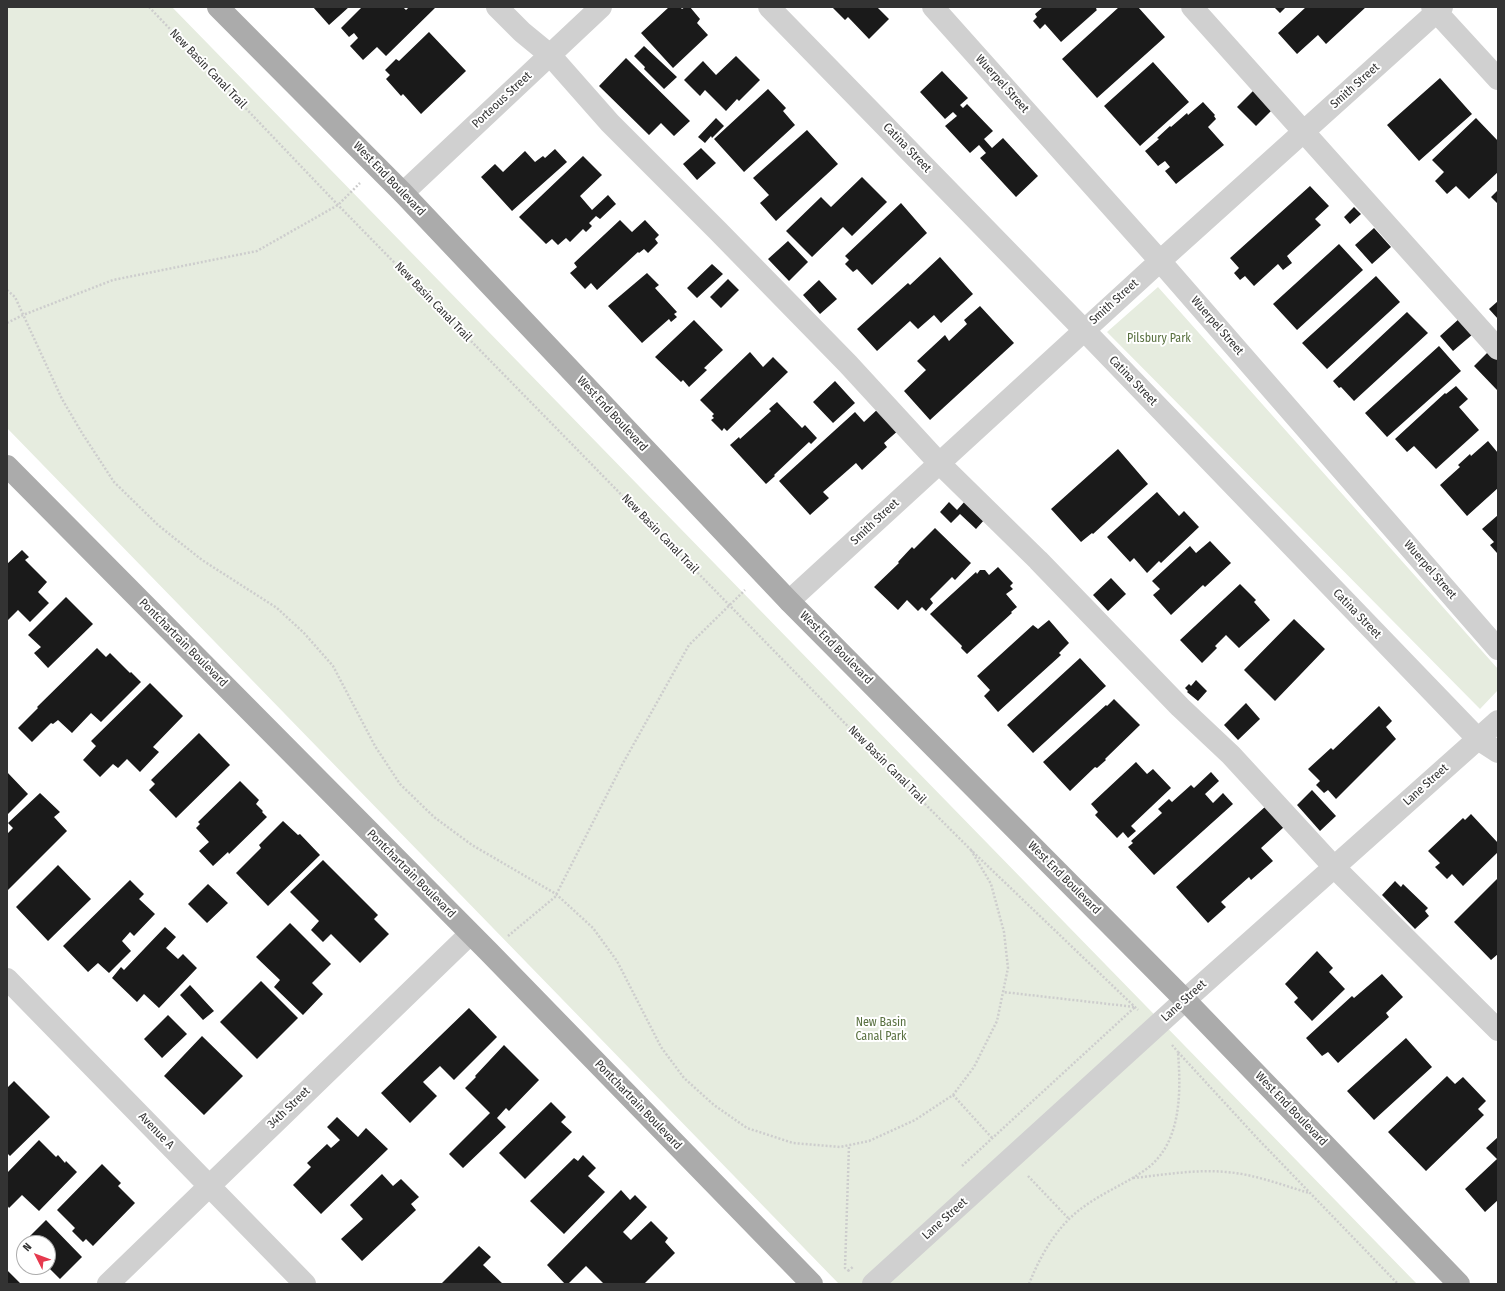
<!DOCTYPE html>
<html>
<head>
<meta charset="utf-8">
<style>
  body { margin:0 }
  #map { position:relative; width:1505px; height:1291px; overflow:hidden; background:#fff; font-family:"Fira Sans Condensed",sans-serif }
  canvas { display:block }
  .frame { position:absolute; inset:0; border:8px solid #333; pointer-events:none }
  .north { position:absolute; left:16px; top:1235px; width:40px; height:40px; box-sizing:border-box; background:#fff; border:1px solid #adadad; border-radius:50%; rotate:312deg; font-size:11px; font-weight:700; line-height:16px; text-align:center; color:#333 }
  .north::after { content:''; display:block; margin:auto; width:14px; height:18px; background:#e6394e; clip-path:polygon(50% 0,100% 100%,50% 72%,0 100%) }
</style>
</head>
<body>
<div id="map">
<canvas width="1505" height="1291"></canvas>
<div class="frame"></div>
<div class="north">N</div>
</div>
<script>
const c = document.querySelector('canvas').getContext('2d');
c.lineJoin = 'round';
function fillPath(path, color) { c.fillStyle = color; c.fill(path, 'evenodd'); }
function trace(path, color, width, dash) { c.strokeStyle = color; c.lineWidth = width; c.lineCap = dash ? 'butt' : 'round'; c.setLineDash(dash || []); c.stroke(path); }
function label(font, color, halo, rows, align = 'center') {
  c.font = font + ' "Fira Sans Condensed",sans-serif'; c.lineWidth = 4; c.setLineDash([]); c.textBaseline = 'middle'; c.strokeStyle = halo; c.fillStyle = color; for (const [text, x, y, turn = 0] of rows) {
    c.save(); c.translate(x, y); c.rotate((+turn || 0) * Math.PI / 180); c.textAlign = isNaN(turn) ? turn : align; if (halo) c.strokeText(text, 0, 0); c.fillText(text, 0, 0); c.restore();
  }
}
fillPath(new Path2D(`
  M7,7H172L1417,1284H839L7,428Z
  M1158,287L1498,669V690L1480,709L1107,332Z`), '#e6ecdf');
fillPath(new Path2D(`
  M313,7H349L329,25Z
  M362,7H403L406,10L409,7H436L386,56L377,47L363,60L350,46L358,38L354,33L349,37L341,28Z
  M669,7H680L682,9L685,7H690L700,19L697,23L708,35L673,68L641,33Z
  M832,7H877L889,19L869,39L848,17L845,20Z
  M1043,7H1097L1096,9L1097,10L1061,42L1045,24L1040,29L1033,21L1037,17L1035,14Z
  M1119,7H1138L1165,37L1097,98L1062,59Z
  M1274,7H1286L1280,13Z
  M1306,7H1366L1326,44L1318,35L1297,54L1278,33Z
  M429,32L466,71L421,114L403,94L401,96L386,79L390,75L385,70L396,59L399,61Z
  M644,46L677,77L664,89L644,69L645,67L634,56Z
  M736,56L760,80L739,101L737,99L726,111L705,90L700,96L684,80L703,61L716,75Z
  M626,58L690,121L674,136L661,123L649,135L599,86Z
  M1153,62L1189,102L1140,146L1104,106Z
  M942,71L968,98L960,105L963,108L967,104L993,131L984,139L992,148L1003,138L1038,176L1016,197L980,158L986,153L979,145L970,153L945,126L957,116L953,112L945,119L920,92Z
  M1440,78L1472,114L1419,161L1387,125Z
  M768,89L786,108L783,111L795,125L744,172L714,139Z
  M1254,90L1273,109L1256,126L1237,107Z
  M1203,102L1215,115L1214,116L1216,119L1208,127L1224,145L1176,184L1165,171L1170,167L1165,161L1158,166L1145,151L1159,139L1157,138L1170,126L1171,127L1187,113L1188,115Z
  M716,118L724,126L712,138L711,136L705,143L698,137Z
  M1476,118L1498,141V172L1469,199L1456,186L1447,194L1435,181L1444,172L1432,160Z
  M807,130L838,164L776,221L760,203L769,195L753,178Z
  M701,148L716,163L697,180L683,164Z
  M555,149L567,162L512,211L481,177L495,164L503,172L525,151L535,162L543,156L545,158Z
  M583,156L602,175L580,196L592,210L608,195L616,204L600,219L596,216L589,223L592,226L586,232L583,229L570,242L566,238L558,245L552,239L546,244L519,217Z
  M862,177L887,202L852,236L843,227L812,257L786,231L821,197L831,207Z
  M1310,186L1329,206L1315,219L1321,225L1287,256L1292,263L1283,270L1278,264L1254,286L1245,276L1240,280L1234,273L1239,268L1230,258Z
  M1498,190V204L1491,197Z
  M901,203L927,233L872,285L857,269L853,272L845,264L849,260L845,256Z
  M1354,207L1361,214L1350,224L1344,217Z
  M620,220L632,232L645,220L659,235L655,239L658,243L648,253L644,249L639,253L638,252L597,290L591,283L585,289L570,273L577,267L574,263Z
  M1374,228L1391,247L1372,264L1355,245Z
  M788,241L808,262L789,281L768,259Z
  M1339,244L1363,270L1297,330L1273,304Z
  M940,257L973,294L941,323L934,315L918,329L910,321L877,351L857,329L908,283L910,285Z
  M712,264L723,274L697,298L687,288Z
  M647,273L659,285L655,288L677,312L674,314L677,317L671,322L669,319L642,343L608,306Z
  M1376,276L1400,302L1327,369L1302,343Z
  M728,279L739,290L721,308L710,297Z
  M819,280L837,299L820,314L803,295Z
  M1498,301V319L1489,309Z
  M980,306L1014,343L930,420L904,391L926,370L917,361L945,335L949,341L967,324L964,320Z
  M1407,312L1428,333L1354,401L1341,387L1339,388L1333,381Z
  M1460,318L1473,334L1453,351L1440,336Z
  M694,320L723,350L704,368L707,370L689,387L683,380L681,382L655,357Z
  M1439,346L1461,371L1387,437L1365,413Z
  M1489,351L1498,360L1497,390L1474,366Z
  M750,352L763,367L773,357L788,372L727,431L724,428L722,431L711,420L714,418L712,416L714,414L700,400Z
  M835,381L855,403L833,423L813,402Z
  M1456,386L1468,399L1459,407L1479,430L1436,469L1414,446L1407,452L1395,439L1445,393L1446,394Z
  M777,402L802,428L805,425L817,438L811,444L809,442L774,475L775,476L766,484L730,445L739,437L740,439L771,411L769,409Z
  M880,407L900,429L884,443L887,447L862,470L856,463L823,492L829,498L810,515L779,481L855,412L864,422Z
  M1488,441L1498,453V488L1467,516L1440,485L1460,467L1458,465L1470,454L1471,456Z
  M1118,449L1148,484L1093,534L1092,533L1081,542L1051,509Z
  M1157,492L1179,516L1184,511L1199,527L1161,563L1159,561L1147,573L1134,558L1130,562L1107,537Z
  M966,500L985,519L976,529L960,514L951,523L940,512L949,502L957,510Z
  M1498,515V552L1497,553L1490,545L1494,542L1482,529Z
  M935,528L971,563L955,580L952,577L930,599L933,603L926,611L922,607L918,611L907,600L898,610L874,587L899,563L898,562L912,547L914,549Z
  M1210,541L1231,563L1205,587L1203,585L1171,615L1153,595L1160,589L1152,581L1190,546L1196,553Z
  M22,550L29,557L25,560L47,582L38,592L49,603L30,622L18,610L7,621V564Z
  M998,567L1013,583L1010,586L1013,589L1006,594L1017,607L1011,612L1012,613L967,654L961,648L962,646L930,614L976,572L977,574L980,570H985L989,575Z
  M1111,578L1126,594L1108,611L1093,595Z
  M1240,584L1256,600L1254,602L1270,620L1239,648L1226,635L1215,646L1217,648L1202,663L1180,640Z
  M66,597L93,624L48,668L34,653L41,647L28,635Z
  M1294,619L1325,649L1275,701L1244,670Z
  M1049,620L1069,643L1059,653L1061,655L998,712L984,696L990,690L977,676L1033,625L1038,629Z
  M97,648L106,657L110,653L130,673L131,672L141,682L101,722L91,713L72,733L58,720L53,724L51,723L32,742L18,728L38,708L37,707Z
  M1080,658L1106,686L1033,753L1007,725Z
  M1196,680L1207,691L1198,701L1187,692L1188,691L1185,688L1189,684L1191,686Z
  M150,683L183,716L153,747L159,752L140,772L127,759L118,768L113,764L100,777L83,760L96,746L91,741Z
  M1114,699L1140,725L1105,759L1106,760L1097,768L1095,767L1070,791L1043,762L1106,705L1107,706Z
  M1246,703L1260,719L1238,740L1224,725Z
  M1379,706L1392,721L1386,727L1396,739L1336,799L1328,790L1324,793L1316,785L1320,781L1308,769L1331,748L1333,750Z
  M199,733L230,765L176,818L149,790L155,784L151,780Z
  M1136,762L1147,774L1153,769L1171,788L1131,826L1136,831L1128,838L1123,832L1117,838L1095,815L1098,812L1091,804Z
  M7,772L28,794L7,815Z
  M1211,772L1219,781L1205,794L1213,803L1223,793L1233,804L1154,875L1128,847L1133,843L1131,841L1162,813L1158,809L1169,799L1172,802L1191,785L1194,788Z
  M240,781L259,800L256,804L263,811L262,812L267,817L229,854L228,852L213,866L199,851L209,842L196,828L200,824L198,822Z
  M1312,790L1336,816L1320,831L1297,805Z
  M40,793L60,812L54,817L67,831L7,891V834L13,828L8,823Z
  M1266,806L1284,827L1261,848L1273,861L1251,880L1249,877L1221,902L1226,907L1208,923L1176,887Z
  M1471,814L1498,843V852L1463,886L1452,874L1447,879L1435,867L1440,863L1428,851L1463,818L1465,820Z
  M283,821L298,835L300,834L320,855L268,906L236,873L261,848L259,845Z
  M323,860L378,915L374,919L389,934L360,963L331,934L323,942L311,930L319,921L290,892Z
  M58,865L91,899L48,941L16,907Z
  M1498,878V954L1491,960L1454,922Z
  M130,880L144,894L139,899L155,914L134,936L130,932L122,941L131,951L109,973L98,963L88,972L63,946Z
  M1395,881L1401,887L1403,884L1428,908L1425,911L1429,916L1415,929L1382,895Z
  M208,884L228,903L207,923L188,904Z
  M290,923L331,964L312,983L323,994L303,1015L274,987L280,980L256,957Z
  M165,927L176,937L166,948L178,959L183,954L197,968L159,1008L144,994L137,1002L112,978L121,967L124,970Z
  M1317,951L1333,968L1329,972L1345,989L1312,1021L1294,1002L1298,998L1285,984Z
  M1382,974L1403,997L1386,1013L1389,1017L1338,1063L1328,1052L1322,1056L1306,1038L1352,996L1354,998Z
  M261,981L298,1018L257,1059L220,1022Z
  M190,985L214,1011L203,1020L180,995Z
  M469,1008L497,1037L454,1080L440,1066L423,1082L437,1096L410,1123L381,1093Z
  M168,1015L187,1034L162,1058L144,1039Z
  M202,1036L243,1076L204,1115L164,1076Z
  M1406,1038L1432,1067L1374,1120L1347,1091Z
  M504,1045L539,1080L509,1111L506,1108L497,1118L506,1127L463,1168L449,1154L490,1113L465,1088L476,1077L475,1076Z
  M1447,1076L1455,1084L1463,1077L1486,1101L1478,1109L1484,1115L1426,1171L1388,1132Z
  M14,1081L50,1117L10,1156L7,1153V1088Z
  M551,1102L566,1117L561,1122L572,1132L525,1179L499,1153Z
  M337,1117L358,1137L366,1128L388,1149L321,1214L293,1185L311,1167L307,1163L327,1144L331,1148L340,1140L327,1127Z
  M1498,1137V1200L1485,1212L1465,1189L1497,1159L1486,1148Z
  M39,1140L56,1157L58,1155L65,1163L66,1161L77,1172L39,1211L22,1195L9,1208L7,1205V1173Z
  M583,1155L596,1168L588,1176L605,1192L564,1234L530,1201L574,1158L578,1161Z
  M102,1164L121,1183L118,1186L135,1203L93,1246L86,1239L83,1242L72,1231L75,1228L57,1210Z
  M382,1174L393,1186L401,1179L419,1197L411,1204L416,1210L362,1261L341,1239L363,1219L350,1205Z
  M621,1190L630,1200L635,1195L647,1207L623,1232L631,1240L651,1221L668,1238L665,1242L675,1253L644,1284H604L586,1266L568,1284H565L547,1265Z
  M46,1220L82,1257L60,1279L48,1267V1243H23Z
  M479,1246L491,1257L483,1265L503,1284H441Z
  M7,1270L21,1284H7Z`), '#1a1a1a');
trace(new Path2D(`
  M149,7L338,205L873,752L971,850L1138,1010
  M7,290L15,297L62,399L82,433L114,482L158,525L202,560L277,608L304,633L333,666L375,746L400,784L434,817L472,845L556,894L593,928L617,961L661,1047L684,1078L714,1105L747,1128L793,1143L840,1147L869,1141L915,1120L953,1095L974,1067L997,1021L1008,968L1004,932L991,884L971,850
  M7,323L23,315L113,280L257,251L338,205L360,183
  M508,936L555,897L622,765L689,645L745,590
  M1172,1045L1178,1052
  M953,1095L993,1139
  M962,1166L1135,1007L1003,992
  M1028,1176L1069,1219
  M1133,1178C1164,1175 1195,1169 1226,1172C1254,1174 1282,1185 1309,1193
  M848,1271L854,1266
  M849,1271L845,1268L849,1146
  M1029,1284C1040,1256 1057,1226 1082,1208C1102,1193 1125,1184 1145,1170C1182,1144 1181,1092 1178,1052L1258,1139L1398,1284`), '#cdcdcd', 2.5, [2, 2]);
trace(new Path2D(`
  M497,7L522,32L550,55L610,123L718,231L848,364L939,463L1038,560L1180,707L1231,755L1334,867L1498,1030
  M769,7L1084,330L1478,739L1498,752
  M933,7L1160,261L1498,649
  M1192,7L1498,349
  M1432,7L1498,79
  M403,193L601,7
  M789,601L1160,261L1442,7
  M7,979L305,1284
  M108,1284L470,934
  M873,1284L1185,1000L1498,721`), '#d0d0d0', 22);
trace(new Path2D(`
  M218,7L403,193L789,601L1185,1000L1459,1284
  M7,466L489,952L812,1284`), '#ababab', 22);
label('12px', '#333', '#fff', [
  ["New Basin Canal Trail",208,69,46],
  ["Wuerpel Street",1002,84,48],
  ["Smith Street",1355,86,-42],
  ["Porteous Street",502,100,-43],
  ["Catina Street",907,148,46],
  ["West End Boulevard",389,179,46],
  ["New Basin Canal Trail",433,302,46],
  ["Smith Street",1114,302,-42],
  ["Wuerpel Street",1217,326,49],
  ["Catina Street",1133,381,46],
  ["West End Boulevard",612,414,47],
  ["Smith Street",875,522,-43],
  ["New Basin Canal Trail",660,534,46],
  ["Wuerpel Street",1430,570,49],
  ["Catina Street",1357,614,46],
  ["Pontchartrain Boulevard",183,643,45],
  ["West End Boulevard",836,648,45],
  ["New Basin Canal Trail",887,765,45],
  ["Lane Street",1426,785,-42],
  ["Pontchartrain Boulevard",411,874,45],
  ["West End Boulevard",1064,878,45],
  ["Lane Street",1184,1001,-42],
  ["Pontchartrain Boulevard",638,1105,46],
  ["34th Street",289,1108,-44],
  ["West End Boulevard",1291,1109,46],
  ["Avenue A",156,1131,46],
  ["Lane Street",945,1219,-42]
]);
label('12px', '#58703f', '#fff', [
  ["Pilsbury Park",1159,339],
  ["New Basin",881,1023],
  ["Canal Park",881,1037]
]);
</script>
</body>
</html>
